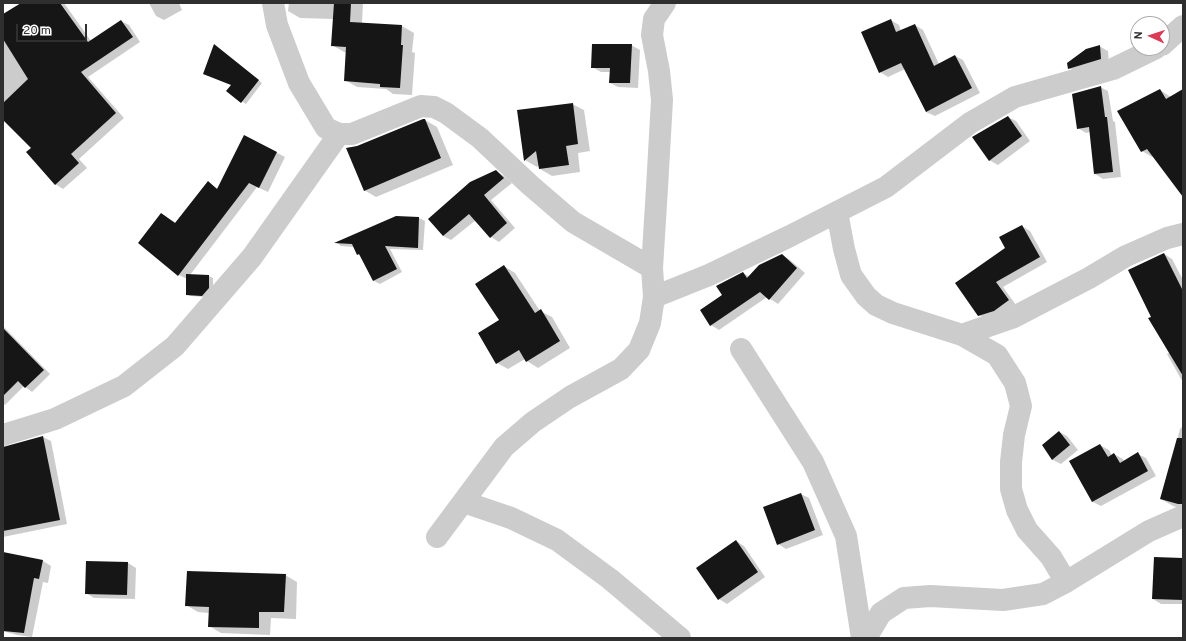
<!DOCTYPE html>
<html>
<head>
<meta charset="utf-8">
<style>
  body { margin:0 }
  #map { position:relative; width:1186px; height:641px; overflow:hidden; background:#fff; font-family:Overpass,sans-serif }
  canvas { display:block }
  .frame { position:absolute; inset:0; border:4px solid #2f2f2f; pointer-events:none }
  .north { position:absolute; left:1130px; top:16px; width:40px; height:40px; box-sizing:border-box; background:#fff; border:1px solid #acacac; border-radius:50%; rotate:273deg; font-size:11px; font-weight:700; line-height:16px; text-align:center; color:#2f2f2f }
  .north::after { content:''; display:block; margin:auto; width:14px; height:18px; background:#db3b54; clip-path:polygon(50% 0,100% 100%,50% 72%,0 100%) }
  .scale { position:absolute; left:16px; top:24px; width:71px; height:18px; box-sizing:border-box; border:2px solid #2f2f2f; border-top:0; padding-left:5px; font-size:12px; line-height:14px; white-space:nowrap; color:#2f2f2f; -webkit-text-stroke:3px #fff; paint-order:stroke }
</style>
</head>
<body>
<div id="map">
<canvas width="1186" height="641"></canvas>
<div class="frame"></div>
<div class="north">N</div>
<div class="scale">20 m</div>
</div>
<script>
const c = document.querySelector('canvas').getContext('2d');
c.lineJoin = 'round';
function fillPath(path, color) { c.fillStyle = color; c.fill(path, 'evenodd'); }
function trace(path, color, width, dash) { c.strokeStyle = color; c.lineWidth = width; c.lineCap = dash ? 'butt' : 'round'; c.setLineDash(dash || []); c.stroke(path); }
fillPath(new Path2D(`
  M23,3H64L91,41L121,21L129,25L140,42L88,77L124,118L79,159L87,168L63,189L55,184L32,148L3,118V16Z
  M149,3H179L182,10L164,20L156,16Z
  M289,3H363L362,23L402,26L414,33L412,52L415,53L412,95L393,94L386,89L357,87L345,80L347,53L344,52L332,45L334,19L300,18L288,11Z
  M891,20L899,25L901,31L915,25L923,30L939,64L955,56L963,60L980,93L935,116L926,112L905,69L888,77L880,72Z
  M631,45L640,50L638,88L618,87L610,83V72H601L592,67Z
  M1099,46L1108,51L1109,64L1077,73L1069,68Z
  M218,48L262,83L246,104L227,91L232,85Z
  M1100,87L1108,91L1113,121L1115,122L1121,177L1103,179L1095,174L1090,132L1086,133L1078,128Z
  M1160,90L1171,97L1183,92V192L1154,156L1152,157L1142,151Z
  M572,104L584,110L590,151L578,153L580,172L552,176L540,169L539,165L537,167L525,160L518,111Z
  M1008,117L1016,121L1030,141L998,165L989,160Z
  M425,120L437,127L453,165L376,197L364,190L357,147Z
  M245,136L285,157L268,192L257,187L190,275L209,276L213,278V290L206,297L190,296L187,294V279L179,275L162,214L176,223L208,183L218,189Z
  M496,171L504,176L512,183L491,200L515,228L499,242L491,237L476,220L451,240L443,236Z
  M396,217L419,218L425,221L423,250L390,249L402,272L380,284L374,281L361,256L358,254L354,247L341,246L337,243Z
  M1022,226L1030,231L1047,262L1003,287L1016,305L987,320L979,315L1006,248Z
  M1164,254L1172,259L1183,280V381L1181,379L1167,354L1170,352L1153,317Z
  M782,255L790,260L805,273L778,304L767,297L719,330L711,325L723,295L743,273L750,277Z
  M504,266L515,273L540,311L552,317L570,348L538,368L527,361L525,359L508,369L497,363Z
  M3,326L50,374L32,392L24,386L5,405L3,404Z
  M1183,426V509L1173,506L1161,499L1180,429Z
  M1059,432L1067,436L1078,450L1061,464L1053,460L1044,445Z
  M43,437L51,441L67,524L3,537V448Z
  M1100,445L1109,450L1112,456L1114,454L1123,459L1124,462L1138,454L1146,458L1156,476L1101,506L1093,502L1070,461Z
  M801,494L809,498L823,535L786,549L778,544Z
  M736,541L744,546L765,577L727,604L719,599Z
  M7,554L43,561L51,566L48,583L43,582L32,637L17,635L3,631V573Z
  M1183,559V604H1161L1153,599Z
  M87,562L128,563L136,568L135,599L94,598L86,593Z
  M285,575L297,582L296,619L271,618L270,635L221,633L209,626V613L198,612L186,605Z`), '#0003');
fillPath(new Path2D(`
  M21,3H60L88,42L121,20L133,37L81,72L116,113L71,154L79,163L55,185L26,152L31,148L3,120V103L28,79L3,39V14Z
  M334,3H351L350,22L402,25L401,45H403L400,88L380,87V84L344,81L346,47L331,46Z
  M891,19L896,32L915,24L934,66L955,55L972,88L926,112L901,63L879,73L861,32Z
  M214,44L259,80L241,103L226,91L231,85L203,74Z
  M592,44H632L630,83H609L610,68H591Z
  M1100,45L1101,59L1068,69L1067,63L1086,49Z
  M1101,86L1105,117H1107L1113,172L1094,174L1089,127L1077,129L1072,94Z
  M1160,89L1166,99L1183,89V197L1147,149L1141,152L1117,111Z
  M573,103L578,144L566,146L569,165L539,169L536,151L524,161L517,110Z
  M1008,116L1022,136L989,161L972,137Z
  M423,119H425L441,158L364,191L346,148L357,146Z
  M244,135L277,152L259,188L249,183L178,276L138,243L161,213L175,223L208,181L217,189Z
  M496,170L504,178L484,195L507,223L490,238L469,214L443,236L428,219L470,182Z
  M396,216L419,217L418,248L385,246L397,269L373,281L359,254L357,255L352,244L334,243Z
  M1022,225L1040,257L996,282L1009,300L994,311L978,316L955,283L1005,248L999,237Z
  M1164,253L1183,291V376L1148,318L1151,317L1128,270Z
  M782,254L797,268L769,300L760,292L710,326L700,310L722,295L716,286L743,272L747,278L759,265Z
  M504,265L535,313L541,309L560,341L526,362L519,350L496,364L478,333L499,320L475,284Z
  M186,274L209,275V288L202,296L186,295Z
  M3,328L44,370L25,388L18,381L3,396Z
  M1059,431L1070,445L1052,460L1042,445Z
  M43,436L60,520L3,531V447Z
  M1177,438H1183V504H1178L1160,499Z
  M1100,444L1108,457L1114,453L1120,463L1138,452L1148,471L1092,502L1069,461Z
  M801,493L815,530L777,545L763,507Z
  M736,540L758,572L718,600L696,568Z
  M3,552L43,560L39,579L34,578L24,633L3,631Z
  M1154,557L1183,558V600L1152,599Z
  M86,561L128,562L127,595L85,594Z
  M187,571L286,574L284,612H259V628L208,627L209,607L185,606Z`), '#161616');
trace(new Path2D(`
  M273,3L277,25L299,83L326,128L339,134H352L421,106L434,107L446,113L480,138L530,185L573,222L652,268
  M1162,45L1183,26
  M837,212L844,249L851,275L866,296L876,305L893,313L962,335L997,355L1015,383L1021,406L1014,435L1011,462V489L1017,510L1027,530L1051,557L1066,582
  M654,297L709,275L790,236L886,187L970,123L1015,97L1113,69L1156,48
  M962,335L1014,317L1089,278L1126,256L1167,238L1183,234
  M741,349L813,462L846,536L862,638
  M3,435L55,419L124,386L175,346L252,257L339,134
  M464,502L511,518L557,540L610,579L680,638
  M437,537L504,447L533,422L570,397L621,369L639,350L650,323L654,297L652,268L657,188L662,100L659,71L652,35L654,19L665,3
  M866,638L881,613L904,598L930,596L1003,600L1043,594L1066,582L1149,531L1183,516`), '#ccc', 22);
</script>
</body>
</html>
